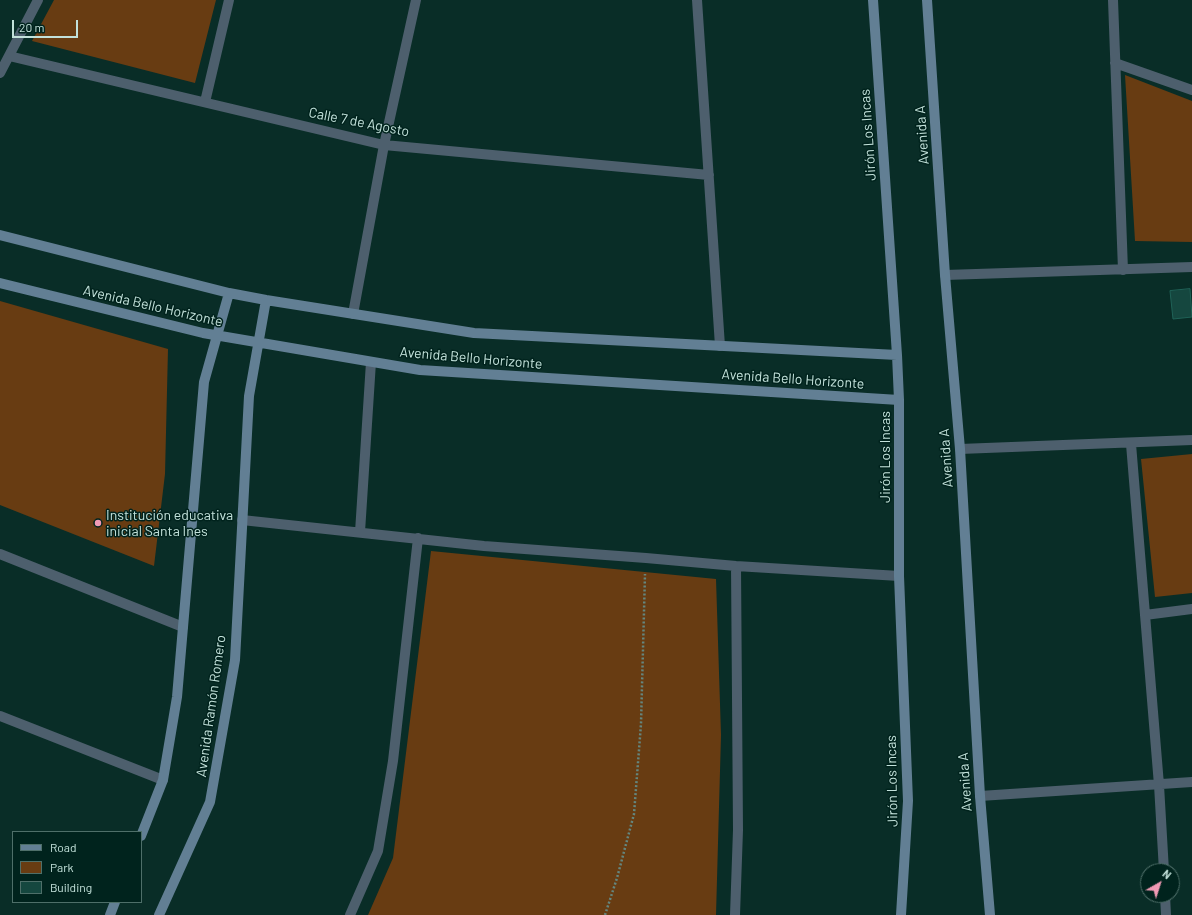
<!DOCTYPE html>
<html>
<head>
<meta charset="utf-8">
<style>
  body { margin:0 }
  #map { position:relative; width:1192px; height:915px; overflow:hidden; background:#092d27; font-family:Barlow,sans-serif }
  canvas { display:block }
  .legend { position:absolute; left:12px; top:831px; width:130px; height:72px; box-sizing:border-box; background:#00231d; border:1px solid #4e6f69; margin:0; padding:5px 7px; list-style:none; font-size:12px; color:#c2e1da }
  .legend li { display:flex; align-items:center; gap:8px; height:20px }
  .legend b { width:20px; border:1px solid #4e6f69 }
  .north { position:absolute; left:1140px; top:863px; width:40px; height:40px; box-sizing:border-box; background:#00231d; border:1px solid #4e6f69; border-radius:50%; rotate:39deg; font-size:11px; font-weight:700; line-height:16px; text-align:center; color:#c2e1da }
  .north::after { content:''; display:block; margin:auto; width:14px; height:18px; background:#f09ab4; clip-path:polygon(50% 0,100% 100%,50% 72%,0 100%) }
  .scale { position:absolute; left:12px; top:20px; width:66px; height:18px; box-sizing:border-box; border:2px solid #c2e1da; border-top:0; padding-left:5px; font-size:12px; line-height:14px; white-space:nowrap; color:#c2e1da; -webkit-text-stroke:3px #00231d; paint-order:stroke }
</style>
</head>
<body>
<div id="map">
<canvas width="1192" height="915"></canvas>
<ul class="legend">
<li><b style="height:5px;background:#627f94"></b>Road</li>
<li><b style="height:11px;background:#683c12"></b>Park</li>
<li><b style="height:11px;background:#15473f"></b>Building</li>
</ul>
<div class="north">N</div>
<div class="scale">20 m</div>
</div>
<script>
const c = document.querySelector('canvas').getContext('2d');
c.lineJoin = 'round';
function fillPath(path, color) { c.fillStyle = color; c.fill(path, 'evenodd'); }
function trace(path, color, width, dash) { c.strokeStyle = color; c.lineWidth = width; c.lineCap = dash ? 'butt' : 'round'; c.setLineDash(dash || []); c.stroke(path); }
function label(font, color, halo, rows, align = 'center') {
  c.font = font + ' Barlow,sans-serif'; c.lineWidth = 3; c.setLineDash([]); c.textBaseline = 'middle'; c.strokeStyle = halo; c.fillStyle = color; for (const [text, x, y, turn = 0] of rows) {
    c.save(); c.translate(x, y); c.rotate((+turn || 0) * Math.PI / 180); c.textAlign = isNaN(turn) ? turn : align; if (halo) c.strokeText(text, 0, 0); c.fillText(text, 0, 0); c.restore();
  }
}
fillPath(new Path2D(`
  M54,0H216L195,83L32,41Z
  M1125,75L1192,101V242L1135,241Z
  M0,301L168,349L165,474L154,566L0,505Z
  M1192,454V593L1155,597L1141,459Z
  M431,551L716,579L721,735L716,915H368L393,858Z`), '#683c12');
const building = new Path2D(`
  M1190,289L1192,317L1173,319L1170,291Z`);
fillPath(building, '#15473f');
trace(building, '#206257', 1);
trace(new Path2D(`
  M605,915L617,878L634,814L641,724L645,574`), '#64867f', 2.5, [2, 2]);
trace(new Path2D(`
  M697,0L720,346
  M1113,0L1123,270
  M9,56L384,145L709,175
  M1115,63L1192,90
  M0,73L38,0
  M205,102L229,0
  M945,275L1192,267
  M353,314L384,145L416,0
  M1131,444L1159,785L1164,871
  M960,449L1192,440
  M242,520L484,546L646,558L736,566L899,576
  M360,532L371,362
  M0,554L183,627
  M1145,615L1192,609
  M0,716L163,780
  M980,796L1192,782
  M1165,895L1166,915
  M350,915L378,851L393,761L418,538
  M735,915L738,830L736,566`), '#4d5f6d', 10);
trace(new Path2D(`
  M873,0L897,355L899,400V576L908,801L901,915
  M927,0L945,275L960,449L980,796L990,915
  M0,235L229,293L266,300L474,333L897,355
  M0,283L203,333L420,370L899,400
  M141,836L163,780L177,697L204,382L229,293
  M110,915L115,902
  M159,915L210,802L235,660L249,396L266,300`), '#627f94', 10);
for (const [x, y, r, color] of [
  [98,523,4,"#f09ab4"]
]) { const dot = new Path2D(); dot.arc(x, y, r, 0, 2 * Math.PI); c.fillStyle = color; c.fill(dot); trace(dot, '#00231d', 1.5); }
label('14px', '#c2e1da', '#00231d', [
  ["Calle 7 de Agosto",359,122,11],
  ["Jirón Los Incas",868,135,-94],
  ["Avenida A",922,135,-94],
  ["Avenida Bello Horizonte",153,306,13],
  ["Avenida Bello Horizonte",471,358,5],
  ["Avenida Bello Horizonte",793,379,4],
  ["Jirón Los Incas",885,457,-90],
  ["Avenida A",946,458,-94],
  ["Avenida Ramón Romero",211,706,-82],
  ["Jirón Los Incas",892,781,-91],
  ["Avenida A",965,782,-94]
]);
label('14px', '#c2e1da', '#00231d', [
  ["Institución educativa",106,515],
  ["inicial Santa Ines",106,531]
], 'left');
</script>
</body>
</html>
